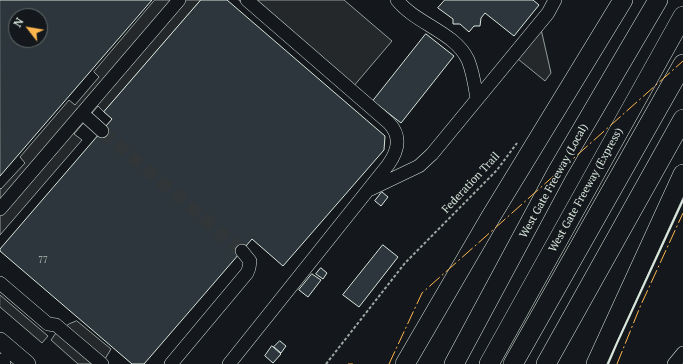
<!DOCTYPE html>
<html>
<head>
<meta charset="utf-8">
<style>
  body { margin:0 }
  #map { position:relative; width:683px; height:364px; overflow:hidden; background:#14181c; font-family:"PT Serif",serif }
  canvas { display:block }
  .north { position:absolute; left:8px; top:8px; width:40px; height:40px; box-sizing:border-box; background:#14181c; border:1px solid #626a69; border-radius:50%; rotate:301deg; font-size:11px; font-weight:700; line-height:16px; text-align:center; color:#d8e6dc }
  .north::after { content:''; display:block; margin:auto; width:14px; height:18px; background:#ffb74d; clip-path:polygon(50% 0,100% 100%,50% 72%,0 100%) }
</style>
</head>
<body>
<div id="map">
<canvas width="683" height="364"></canvas>
<div class="north">N</div>
</div>
<script>
const c = document.querySelector('canvas').getContext('2d');
c.lineJoin = 'round';
function fillPath(path, color) { c.fillStyle = color; c.fill(path, 'evenodd'); }
function trace(path, color, width, dash) { c.strokeStyle = color; c.lineWidth = width; c.lineCap = dash ? 'butt' : 'round'; c.setLineDash(dash || []); c.stroke(path); }
function label(font, color, halo, rows, align = 'center') {
  c.font = font + ' "PT Serif",serif'; c.lineWidth = 3; c.setLineDash([]); c.textBaseline = 'middle'; c.strokeStyle = halo; c.fillStyle = color; for (const [text, x, y, turn = 0] of rows) {
    c.save(); c.translate(x, y); c.rotate((+turn || 0) * Math.PI / 180); c.textAlign = isNaN(turn) ? turn : align; if (halo) c.strokeText(text, 0, 0); c.fillText(text, 0, 0); c.restore();
  }
}
const parking = new Path2D(`
  M155,0H201L104,112L98,106L74,134L82,140L0,235V188L1,189L25,163L20,157L69,100L75,105L99,77L94,72Z
  M239,0H344L392,41L347,94Z
  M541,29L551,73L545,81L518,59Z
  M0,295L48,336L42,343L0,307Z
  M77,321L111,349L102,364H78L51,340L56,333L69,324Z`);
fillPath(parking, '#24282b');
trace(parking, '#939e99', 1);
const building = new Path2D(`
  M0,0H152L0,176ZM16,16H40V40H16Z
  M201,0H227L385,136L384,150L283,266L252,239L144,364H132L0,251V249L112,119L104,112Z
  M445,0H533L539,5L514,36L485,13L481,18L480,26H474L469,32L460,24H453V19L438,8Z
  M426,34L454,56L401,123L373,101Z
  M382,192L388,197L381,206L375,201Z
  M383,245L398,257L359,307L343,295Z
  M321,268L327,273L323,279L316,274Z
  M312,274L321,280L308,297L299,290Z
  M280,341L286,346L281,353L274,347Z
  M272,346L281,354L273,363L265,356Z`);
fillPath(building, '#2c363c');
trace(building, '#d8e6dc', 1);
trace(new Path2D(`
  M102,131L242,251`), '#313739', 13, [13, 6]);
const minor = new Path2D(`
  M397,0C416,24 455,32 468,60C473,72 475,86 477,99
  M82,113L102,131
  M371,189L419,166L432,154L548,13L555,0
  M0,209L179,0
  M0,283L48,324L56,325L102,364
  M171,364L247,273L249,268L250,261L242,251
  M229,364L388,165C398,151 402,137 389,123L247,0
  M674,364L683,353`);
const major = new Path2D(`
  M0,341L27,364
  M0,362L2,364`);
const highway = new Path2D(`
  M405,364L490,218L623,0
  M454,364L557,172L658,0
  M489,364L683,16
  M513,364L683,64
  M546,364L683,119
  M596,364L683,174`);
trace(minor, '#d8e6dc', 14);
trace(major, '#d8e6dc', 18);
trace(highway, '#d8e6dc', 20);
trace(new Path2D(`
  M326,364L405,263L497,170L517,143`), '#9da8a2', 2, [3, 2]);
trace(minor, '#14181c', 13);
trace(major, '#14181c', 17);
trace(highway, '#14181c', 19);
trace(new Path2D(`
  M608,364L617,343L683,200`), '#d8e6dc', 2);
trace(new Path2D(`
  M348,364H353
  M389,364L422,293L683,61
  M617,364L640,307L683,213`), '#ffb74d', 1, [14, 3, 2, 3]);
label('9px', '#adbab4', null, [
  ["77",43,260]
]);
label('11px', '#d8e6dc', '#14181c', [
  ["West Gate Freeway (Local)",554,181,-61],
  ["Federation Trail",471,183,-47],
  ["West Gate Freeway (Express)",586,190,-61]
]);
</script>
</body>
</html>
